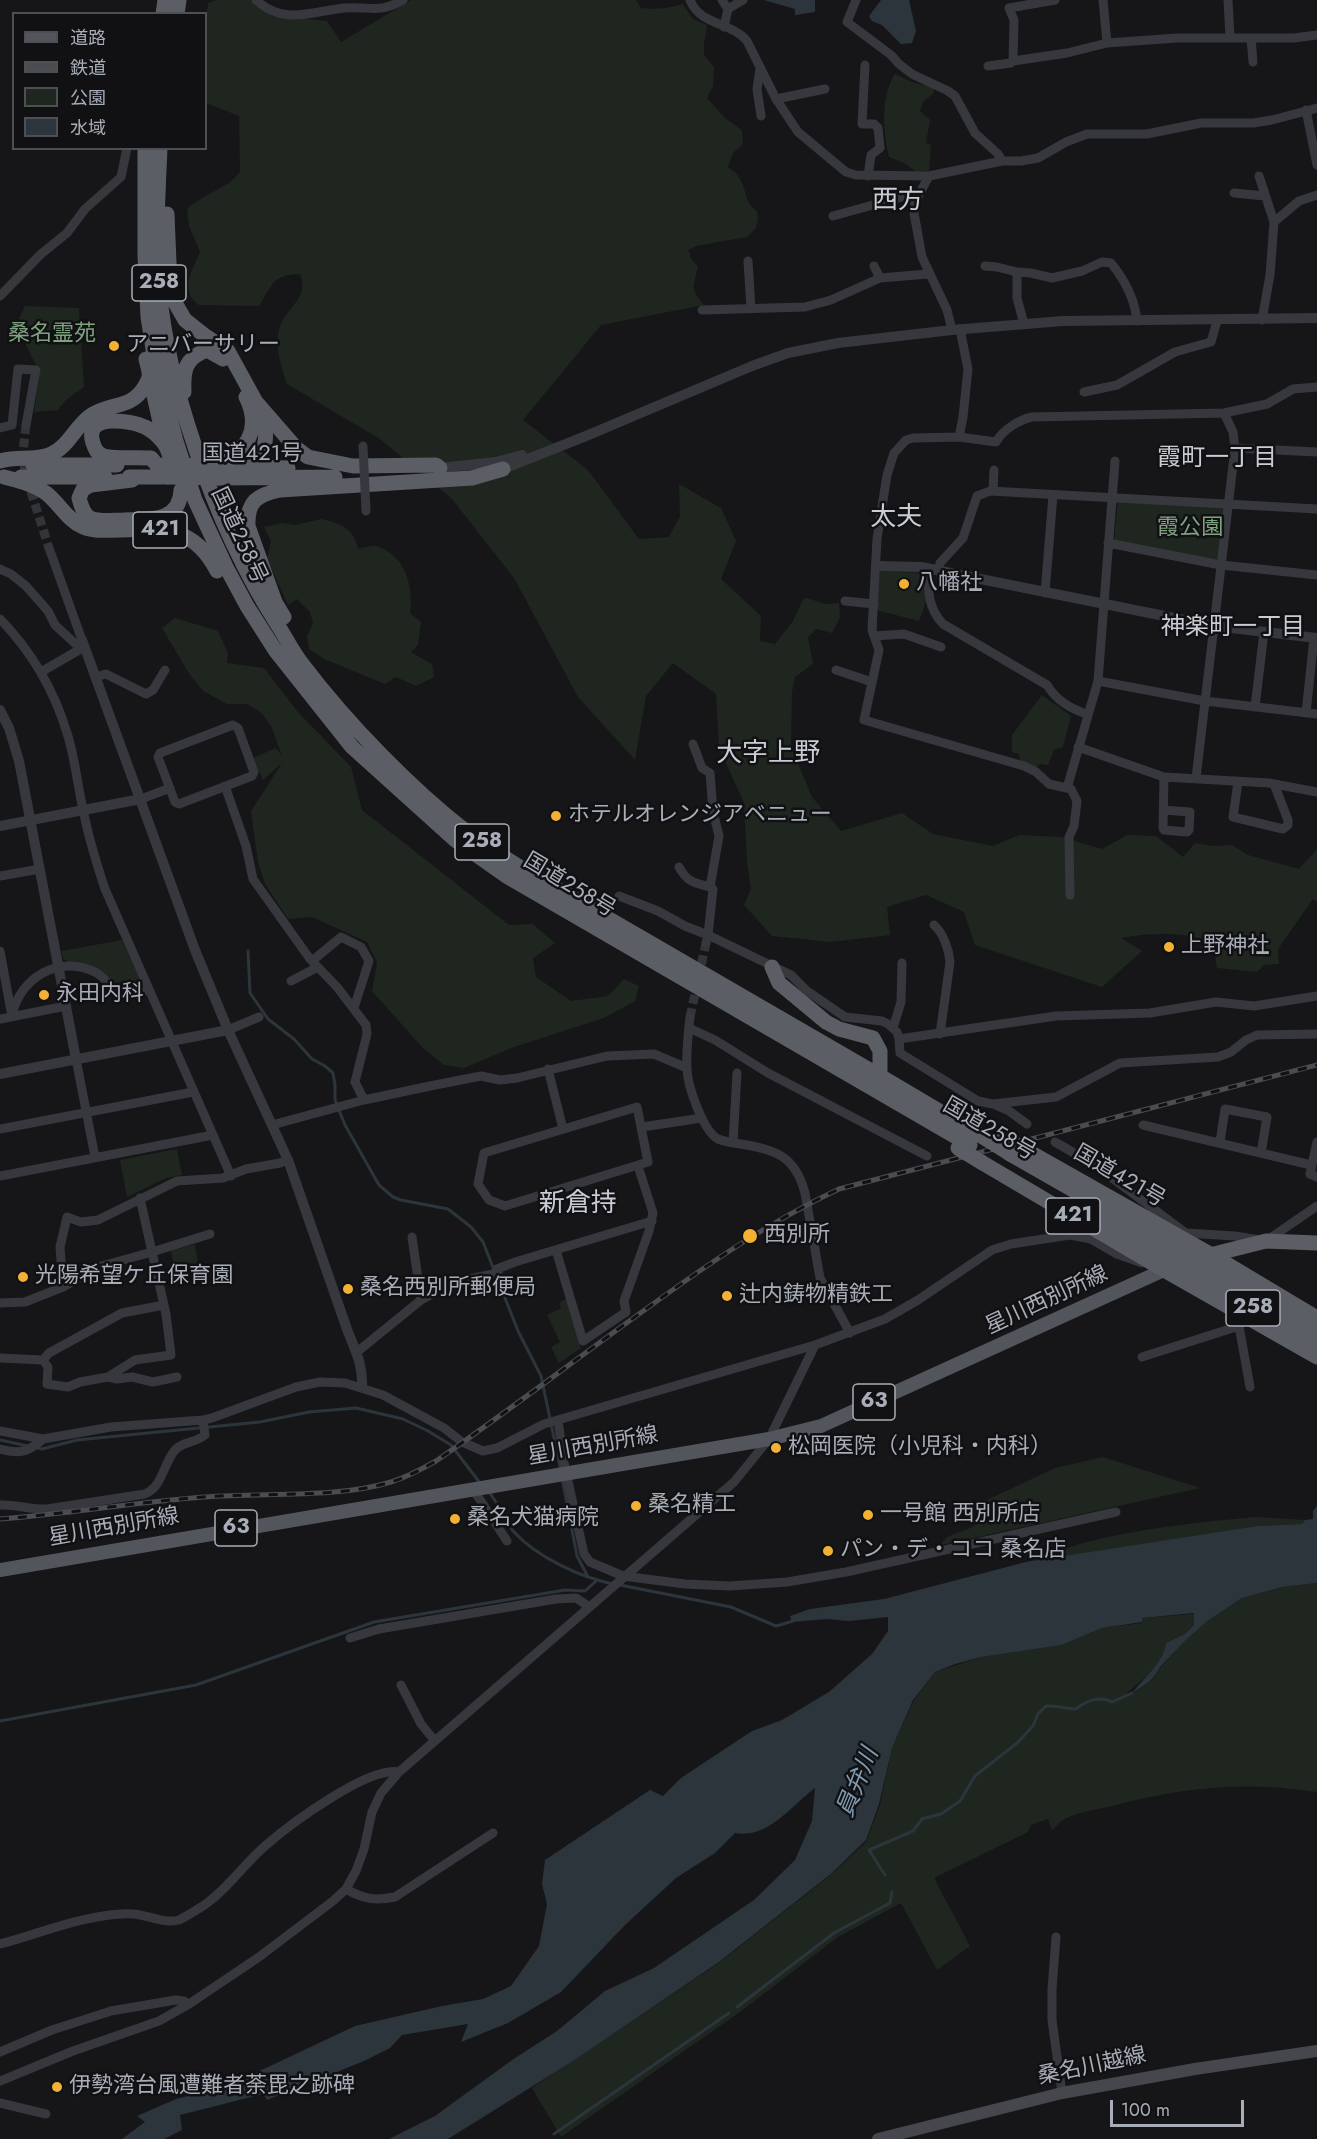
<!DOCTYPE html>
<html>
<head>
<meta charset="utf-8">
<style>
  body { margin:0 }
  #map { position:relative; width:1317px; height:2139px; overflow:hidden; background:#161618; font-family:Jost,"Noto Sans JP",sans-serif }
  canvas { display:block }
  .legend { position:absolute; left:12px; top:12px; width:195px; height:138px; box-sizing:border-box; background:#111113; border:2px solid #4d4f55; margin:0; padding:8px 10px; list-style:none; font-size:18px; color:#a8adb8 }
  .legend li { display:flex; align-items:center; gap:12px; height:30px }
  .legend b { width:30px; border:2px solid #4d4f55 }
  .scale { position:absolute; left:1110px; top:2100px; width:134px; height:27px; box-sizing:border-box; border:3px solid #a8adb8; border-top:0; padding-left:8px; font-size:18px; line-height:21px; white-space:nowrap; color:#a8adb8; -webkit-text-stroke:4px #111113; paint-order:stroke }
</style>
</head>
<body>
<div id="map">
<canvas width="1317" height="2139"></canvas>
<ul class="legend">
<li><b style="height:8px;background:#53555c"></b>道路</li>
<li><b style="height:8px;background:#4a4c52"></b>鉄道</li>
<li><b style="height:16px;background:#1e261f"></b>公園</li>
<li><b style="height:16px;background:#2c353c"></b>水域</li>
</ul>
<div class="scale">100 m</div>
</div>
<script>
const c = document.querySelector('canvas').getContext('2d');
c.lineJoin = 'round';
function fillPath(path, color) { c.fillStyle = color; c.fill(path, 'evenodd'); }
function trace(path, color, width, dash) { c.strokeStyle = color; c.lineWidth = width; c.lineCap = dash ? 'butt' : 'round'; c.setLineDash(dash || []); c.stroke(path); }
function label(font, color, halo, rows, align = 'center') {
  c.font = font + ' Jost,"Noto Sans JP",sans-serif'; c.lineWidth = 5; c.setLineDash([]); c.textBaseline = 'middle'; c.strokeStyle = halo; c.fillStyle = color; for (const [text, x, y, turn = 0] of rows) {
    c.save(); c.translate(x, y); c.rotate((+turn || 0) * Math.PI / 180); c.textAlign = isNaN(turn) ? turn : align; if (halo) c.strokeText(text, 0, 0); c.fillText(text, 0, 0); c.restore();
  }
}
fillPath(new Path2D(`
  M217,0H251L274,16L327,21L341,42L411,0H636L641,8C657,10 669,8 683,4L693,19L707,25L704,44V55L714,67L713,86L707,98L725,118L742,130L743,144L733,153L728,167C751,181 740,201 757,211L758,219L756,228L747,237L696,246L688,250L692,260L698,267C693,288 690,288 704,305L601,325L523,420L588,470L639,539L669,537L680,516L679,484L721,508L736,541L721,579L761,616L760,641L775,644L793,621L803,599L807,598L825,604L839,603L840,617L832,633L816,629L808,637L813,664L795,677L792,692L791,747L812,797L841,831L902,813L933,834L993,846L1019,835L1061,837L1102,849L1127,835L1156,836L1183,857L1195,843L1213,846L1232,845L1248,855L1299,869L1317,849V902L1313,899L1278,949L1279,964L1264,965L1257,972L1217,968L1213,943C1185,931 1152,933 1121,938L1142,951L1102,987L975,945L964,912L926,895L887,907L890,935L831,942L772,936L744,905L751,889L747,862L744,803L719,748L716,694L673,663L646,696L635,760L578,697L514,578L452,499L380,439L287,384C281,365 273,344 281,324C288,306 310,297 300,274C271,275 273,285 259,306L199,305C179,290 192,271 200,252L189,226L187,209C201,195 233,186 240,171L239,116L206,103V19L208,3Z
  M895,74L914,83L933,86L934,93L923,102L920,111L930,120L926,143L931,145L929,171L916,172L904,163L889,157C883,131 880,97 895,74Z
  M25,306L79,308L84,387L66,400L58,410L34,412L40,373L16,325Z
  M1118,499L1225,506L1221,561L1114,541Z
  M321,519C340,523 354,528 358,549C363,548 371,545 376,546C405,554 414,587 410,613L421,622L418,645L411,652L432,664L434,677L416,686L396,677L385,684L324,659L309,649L307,636L313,623L310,612L297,599L288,605L267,559L271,541L264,527L282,523L295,525Z
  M881,571L923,573C932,588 925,606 919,621L876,610L879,574Z
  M175,618L218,631L228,653L227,663L264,668L298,712L351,767L362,810L509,925L533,924L555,943L533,958L536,977L571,1001L608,996L624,979L639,986L635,1001L604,1018L514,1047L464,1068L444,1065L422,1047L372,991L377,962L367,942L312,917L288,919L265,884L258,862L251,811L282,763L263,780L253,758L276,748L282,756L272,728L262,713L247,704H227L203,691L188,672L162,628Z
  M1042,695L1071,716L1063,747L1054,750L1048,765L1040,764L1036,769L1020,761L1019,754L1012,752V735Z
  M122,940L141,982L138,988C134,988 127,991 123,990C118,988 108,975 101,971C89,965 74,966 63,959L61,951Z
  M177,1149L182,1175L166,1178L127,1197L120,1160Z
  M195,1244L199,1271L176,1275L171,1251Z
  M568,1297L581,1348L559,1363L551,1347L560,1342L547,1315L561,1308L559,1303Z
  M1103,1457L1200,1488L941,1545C947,1531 964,1534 975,1525L978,1506L989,1499L1055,1468Z
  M1256,1517L1305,1520L1302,1524L1256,1526L1152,1544L1025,1562C1046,1555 1066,1548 1087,1542C1142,1528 1199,1522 1256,1517Z
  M1317,1583V1792C1244,1781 1187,1787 1116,1805C1100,1809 1076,1812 1063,1820C1059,1822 1056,1827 1052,1830L1048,1819L1031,1825L1028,1832L934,1878L970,1946L937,1970L901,1903L838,1937L740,2012L561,2137L532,2088L719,1963L833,1873L866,1842L880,1805L892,1748L914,1700L935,1672L981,1657L1062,1645L1102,1628L1142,1623V1618L1194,1614V1625L1185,1634L1166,1643C1165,1664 1142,1680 1127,1693L1131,1694C1142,1688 1156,1679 1161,1667L1185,1641L1206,1622L1242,1598L1282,1587Z`), '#1e261f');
fillPath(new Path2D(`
  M764,0H815V12L795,15V9Z
  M881,0H909L916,31L912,43L901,44L882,25L872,21L869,16Z
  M1317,1506V1583L1282,1587L1242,1598L1206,1622L1185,1641L1160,1667C1156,1678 1143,1687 1132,1693C1144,1678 1164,1662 1166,1643L1185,1634L1194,1625V1613L1142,1618V1622L1102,1628L1062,1645L981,1657L955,1664L935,1672L913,1700L892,1748L879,1804L866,1840L832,1873L719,1962L573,2061L448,2139H389L435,2116L512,2060L557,2031L605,1991L654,1968L754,1900L795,1860L812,1821L815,1788C791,1806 768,1839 735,1833L715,1853L676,1878L625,1925L561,1992L508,2023L461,2042L468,2024L402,2035L390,2048L364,2061L267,2100L263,2094L180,2115L182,2130L164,2139H122L145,2122L137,2116L176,2099L213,2090L266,2068L355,2026L442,2006L483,1999L511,1986L539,1946L547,1904L542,1884L545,1860L650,1790L663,1796L681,1778L752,1731L782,1720L829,1692L872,1654L888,1631V1617L849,1621L827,1619L792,1622L790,1616L810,1609L884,1599L1026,1562L1257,1526L1302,1524L1305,1520L1313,1519V1511Z`), '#2c353c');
trace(new Path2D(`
  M248,951L250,993L268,1019L294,1039L312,1059L325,1066L333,1073L335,1085V1100L345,1125L379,1185L393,1197L401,1200L448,1209L471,1227L483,1242L518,1331L541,1376L561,1471
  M0,1440L28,1446
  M37,1448L42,1449L77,1440L260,1422L309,1412L356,1408L403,1419L428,1431L451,1445L480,1483
  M562,1478L577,1556L587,1575
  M489,1492C499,1504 504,1521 514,1532C537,1557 581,1578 614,1584
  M620,1585L731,1607L776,1626L793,1621
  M0,1721L196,1685L374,1622L565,1590L585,1591L596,1581
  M885,1875L869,1850L913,1831L922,1819L941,1814L960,1801L975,1776L1017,1743L1033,1726L1038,1714L1046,1706C1057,1705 1064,1709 1076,1709C1086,1701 1100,1695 1112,1702L1132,1693
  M737,2007L834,1933L890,1903L892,1892
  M554,2134L729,2013`), '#2c353c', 3);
trace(new Path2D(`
  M26,425L23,452L25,473L49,548
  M690,1017L706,943`), '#333438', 9, [9, 4.5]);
trace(new Path2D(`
  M256,0C284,26 312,11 345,8C371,6 378,14 403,0
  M690,0C700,26 732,22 747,41L776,99L798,132L846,172L856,175L929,176L1002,161H1021L1038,158L1066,142L1087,134H1147L1201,123H1253L1272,120L1317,108
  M722,0L728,9L724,27
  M856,0L847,22L891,55L899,64L912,74L948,91L955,96L975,133L998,154L1002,161
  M1055,0L1009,8L1014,20L1013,61L1067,53L1107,43L1177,38H1294L1317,35
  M1103,0L1107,43
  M1228,0L1230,38
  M728,9L743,0
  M1251,38L1253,62
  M865,65L862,124H874L878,128L880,148L871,155L868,176
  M988,66L1011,63L1013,61
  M760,69L757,89L761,116
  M776,99L825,89
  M1306,110L1317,165
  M929,176L915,202L914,213L922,257L947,310L952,330
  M1259,176L1274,222
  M1234,193L1265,196
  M833,216L920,192
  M748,261L751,309
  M874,266L880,278
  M985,266L997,267L1017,272L1031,273L1052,278L1082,271L1102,262L1111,263C1124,279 1135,300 1137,321
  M1017,272V298L1024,324
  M0,296L41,254L67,233L85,209L121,177L127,148
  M702,310L805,307L831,300L880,278L928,274
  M1262,320L1270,275L1274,222L1299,201L1317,195
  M960,329L968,369L963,417L959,437L913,438L906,440L894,453L887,475L877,539L872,630L879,650L864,720L1024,766L1036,772L1049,784L1071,789L1077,801L1074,826L1069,837L1070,895
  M1084,392L1117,385L1175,352L1211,342L1217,321
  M0,428L12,425L18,369L36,370L26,425
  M959,437L996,442C1003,430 1018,420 1032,417L1224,413L1267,404L1293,389L1317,387
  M1235,448L1317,452
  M993,491L994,470
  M1108,543L1221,565L1317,575
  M49,548L82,640
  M0,569L11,574L26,586L48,611L55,625L81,649
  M930,569C927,590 928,608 943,624L1047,685C1056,700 1071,709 1087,714
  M939,571L940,563L963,538L977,496L990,491L1317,509
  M1045,593L1053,495
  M845,601L874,604
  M0,619C31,651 54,690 67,733C75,757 77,784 83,809C88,836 96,862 105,889L231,1176
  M874,636L904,634L941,647
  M836,670L872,682
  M41,672L84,647
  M95,677L106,674L146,694L153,690L165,670
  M1098,681L1205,701L1317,714
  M1255,707L1264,632
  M1306,713L1314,638
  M233,725L238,728L254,772L252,776L179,804L175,802L158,757L160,753Z
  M1078,747L1164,777L1269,783L1317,792
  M1196,778L1235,448L1233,432L1224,413
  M1238,782L1233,817L1283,829L1288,825V820L1274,784
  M225,786L246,846L253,879L310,959L337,987L366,1025L367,1034L355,1082L364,1100
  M1067,788L1098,681L1115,461
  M141,799L170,788
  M1163,810L1190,812L1189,830L1187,832L1164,830L1163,828L1164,777
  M679,867C687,882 694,883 710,887
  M0,876L40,869
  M619,896L658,911L685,926L708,935L713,889L710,887L719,836L713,812L710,773L702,768L693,744
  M934,925C943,933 949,949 950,962L940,1034
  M706,943L708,935L791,975L807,991L845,1017L882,1021L888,1024L897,1032L899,1039L1056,1016L1150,1013L1216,1002L1254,1006L1317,996
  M0,951L11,1011
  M312,961L341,937L361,947L369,961L354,1008
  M291,981L318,967
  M12,1016C19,978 60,953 97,973C105,978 114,991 121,994C127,997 141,992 148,990
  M690,1017C688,1034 686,1052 687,1068C687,1085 703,1131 718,1139C725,1142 733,1143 741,1144C775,1150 795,1155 805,1193L820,1278L850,1333
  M0,1019L66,1006
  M689,1028L715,1040L768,1073L927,1156
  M893,1028L901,1002L902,963
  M228,1030L259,1017
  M899,1039L900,1053L978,1101L993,1104L1009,1111L1027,1124
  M76,1059L95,1157
  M548,1069L563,1129
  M993,1104L1056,1097L1120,1063L1218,1057L1231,1052L1246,1040L1257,1035L1317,1034
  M637,1107L648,1162L505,1206L489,1200L478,1184L484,1153Z
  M272,1125L364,1100L430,1086L481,1076L500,1080L517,1078L607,1056L654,1054L687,1068
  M1143,1125L1311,1165
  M642,1127L702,1118
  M0,1129L193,1092
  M1055,1142L1093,1164L1186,1233L1235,1236L1266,1241L1317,1206
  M1220,1142L1225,1109L1267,1117L1261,1153
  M1317,1142L1310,1174L1317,1177
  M733,1143L737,1073
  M0,1176L213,1135
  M412,1237L421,1300
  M556,1250L583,1341L626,1312L624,1301L649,1231L653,1213L638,1166
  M497,1269L515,1262L652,1221
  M63,1287L60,1247L67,1217L81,1222L98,1220L177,1181L223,1178L246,1169L280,1163L288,1160
  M0,1303L25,1302L63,1287L98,1267L152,1252L140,1198
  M1239,1326L1250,1387
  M357,1352L421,1300L455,1282L498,1273
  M1142,1357L1239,1326L1245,1315
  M0,1358L43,1360L49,1353L122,1313L164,1305
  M43,1360L48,1367L47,1384L68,1387L80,1382L108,1377L135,1360L171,1355L166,1314L152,1252L210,1234
  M108,1377L117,1379L132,1377L153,1382L177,1377
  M558,1420L564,1463L584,1554L590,1562L623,1576L685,1584L730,1586L787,1582L846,1572L1116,1512
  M0,1431L43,1439L111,1427L203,1420L212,1418L296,1387L320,1382L345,1383L383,1395L444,1428L462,1442L483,1451L497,1448L544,1424L815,1345L885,1319L918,1300L992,1250L1011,1244L1070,1235L1091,1239L1117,1254L1142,1263
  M0,1449C20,1454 27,1453 43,1439
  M473,1489L507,1541
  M0,1505C16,1504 31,1510 47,1509L145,1494C163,1486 163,1464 175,1450C183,1441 196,1443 205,1435L203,1420
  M350,1638L379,1629L556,1599L576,1598L588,1606
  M401,1685L421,1724L435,1741
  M346,1889C363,1899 375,1901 395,1897L493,1833
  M1056,1937L1052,1989V2020L1062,2093
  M0,1944C32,1936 65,1922 97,1917C109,1915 121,1913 133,1914C148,1915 164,1924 179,1920C186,1917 196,1910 203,1906C227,1890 243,1865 265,1846C289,1825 368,1766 399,1772
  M0,2052L52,2030L111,2011L176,2000L184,2001L189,2004
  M0,2081L73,2051L159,2021L189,2004L259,1957L333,1901L346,1889L356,1871L364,1849L372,1812L381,1793L399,1772L734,1482L769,1439L815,1345
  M0,2103L46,2114`), '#37383d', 9);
trace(new Path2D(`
  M440,468L496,462L522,455
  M503,469L586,436L752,366L788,353L838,343L952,330L1063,321L1317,318
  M877,566L921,567L1214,626L1317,638
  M82,640L195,950L228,1030L288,1160L348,1332C356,1352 363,1365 362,1387
  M0,710L9,728L19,761L76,1059
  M0,826L141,799
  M0,1074L228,1030`), '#37383d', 10);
trace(new Path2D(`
  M878,2139L1062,2093L1195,2069L1317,2051`), '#45474d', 12);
trace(new Path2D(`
  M0,1570L769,1439L821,1426L1164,1270`), '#53555c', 14);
trace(new Path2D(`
  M163,14L165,0
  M177,14L179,0
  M145,148V256L148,317L154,355L176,441L195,500L226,567L247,606L275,650L352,747L454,839L508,877L970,1145
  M160,148C158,195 155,242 159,289C164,342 178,397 195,447C216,511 243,571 279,627C287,640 294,654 303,665C347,723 411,789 468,833C485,845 503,857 521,868L880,1076L988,1140
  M167,214L169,263L174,301L185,320L204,335L228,351L256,402L296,448L308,457L353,466L436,465L440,468
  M151,382L165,444
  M184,392C183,370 185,358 207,350L223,359
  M212,457C249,458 261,427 246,397
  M0,461C17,456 35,461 51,454C68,447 75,427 90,416C110,402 131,410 145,386C146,384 149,379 149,377C150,372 147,364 146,359
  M33,465H117
  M157,465L151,458C136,457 118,459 104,456C97,454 95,449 93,443C83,413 130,420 145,427C152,430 158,436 163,442C170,450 172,466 176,476
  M214,466L288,468
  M249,470C268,455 269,431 260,411
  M4,477C19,481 33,484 46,493C60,504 67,520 83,527C94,532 108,530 120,530C164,528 195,527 217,571
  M21,477H105
  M129,477H168
  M136,477L132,480L91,485L83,489L79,498C81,505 83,514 90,518C99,522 113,520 123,520C148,519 180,523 181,490
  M219,478L335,477
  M284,617L275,602L248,526C247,501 257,495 280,490L472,478L503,469
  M772,967L779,983L826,1022L839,1029L873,1038L880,1051V1076
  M1026,1150L1210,1254L1317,1318
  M1010,1154L1185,1254
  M981,1162L1164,1270L1317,1357
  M1074,1204L1170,1260
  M1206,1256L1266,1241L1317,1243
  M1206,1266L1317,1331
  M1190,1271L1317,1345`), '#5b5e65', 15);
const rail = new Path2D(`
  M0,1519C68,1514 136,1502 204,1497C264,1492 335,1499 391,1482C407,1477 422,1469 436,1461C507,1412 576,1359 646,1309C708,1264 769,1222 839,1189L1317,1065`);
trace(rail, '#4a4c52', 5);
trace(rail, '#111113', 3, [9]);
trace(new Path2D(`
  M363,446L366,511`), '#37383d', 9);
trace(new Path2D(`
  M163,465L214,466
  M168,477L219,478
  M1003,1137L1026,1150
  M988,1140L1010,1154
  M958,1148L981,1162
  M1185,1254L1206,1266
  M1170,1260L1190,1271`), '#5b5e65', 15);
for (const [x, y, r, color] of [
  [114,346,6,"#f2b134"],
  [904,584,6,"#f2b134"],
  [556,816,6,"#f2b134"],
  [1169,947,6,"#f2b134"],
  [44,995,6,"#f2b134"],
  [750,1236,8,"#f2b134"],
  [23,1277,6,"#f2b134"],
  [348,1289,6,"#f2b134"],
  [727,1296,6,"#f2b134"],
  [776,1448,6,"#f2b134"],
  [636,1506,6,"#f2b134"],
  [868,1515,6,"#f2b134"],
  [455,1519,6,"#f2b134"],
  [828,1551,6,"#f2b134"],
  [57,2087,6,"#f2b134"]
]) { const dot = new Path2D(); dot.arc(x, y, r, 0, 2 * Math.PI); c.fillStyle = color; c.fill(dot); trace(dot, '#111113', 2); }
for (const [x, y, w] of [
  [159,283,54],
  [160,530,54],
  [482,842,54],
  [1073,1216,54],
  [1253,1308,54],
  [874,1402,42],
  [236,1528,42]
]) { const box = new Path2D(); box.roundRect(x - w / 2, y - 18, w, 36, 4.5); c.fillStyle = '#111113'; c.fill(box); trace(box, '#a8adb8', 1.5); }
label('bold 21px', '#a8adb8', null, [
  ["258",159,283],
  ["421",160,530],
  ["258",482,842],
  ["421",1073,1216],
  ["258",1253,1308],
  ["63",874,1402],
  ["63",236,1528]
]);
label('22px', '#7fa381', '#111113', [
  ["桑名霊苑",52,335],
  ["霞公園",1190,529]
]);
label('22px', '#a8adb8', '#111113', [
  ["アニバーサリー",126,346],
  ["八幡社",916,584],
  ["ホテルオレンジアベニュー",568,816],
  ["上野神社",1181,947],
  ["永田内科",56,995],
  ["西別所",764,1236],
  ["光陽希望ケ丘保育園",35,1277],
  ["桑名西別所郵便局",360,1289],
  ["辻内鋳物精鉄工",739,1296],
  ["松岡医院（小児科・内科）",788,1448],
  ["桑名精工",648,1506],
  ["一号館 西別所店",880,1515],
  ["桑名犬猫病院",467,1519],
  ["パン・デ・ココ 桑名店",840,1551],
  ["伊勢湾台風遭難者荼毘之跡碑",69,2087]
], 'left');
label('22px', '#a8adb8', '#111113', [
  ["国道421号",252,455],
  ["国道258号",238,536,65],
  ["国道258号",569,886,31],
  ["国道258号",989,1130,30],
  ["国道421号",1119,1177,30],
  ["星川西別所線",1047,1301,-25],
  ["星川西別所線",593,1447,-10],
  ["星川西別所線",114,1528,-10],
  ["桑名川越線",1092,2067,-12]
]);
label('24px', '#c9ccd4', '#111113', [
  ["霞町一丁目",1217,459],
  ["神楽町一丁目",1233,628]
]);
label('italic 24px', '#7f9bb3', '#111113', [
  ["員弁川",859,1783,-68]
]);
label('26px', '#c9ccd4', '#111113', [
  ["西方",898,202],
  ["太夫",896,519],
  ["大字上野",768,755],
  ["新倉持",578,1205]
]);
</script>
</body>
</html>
